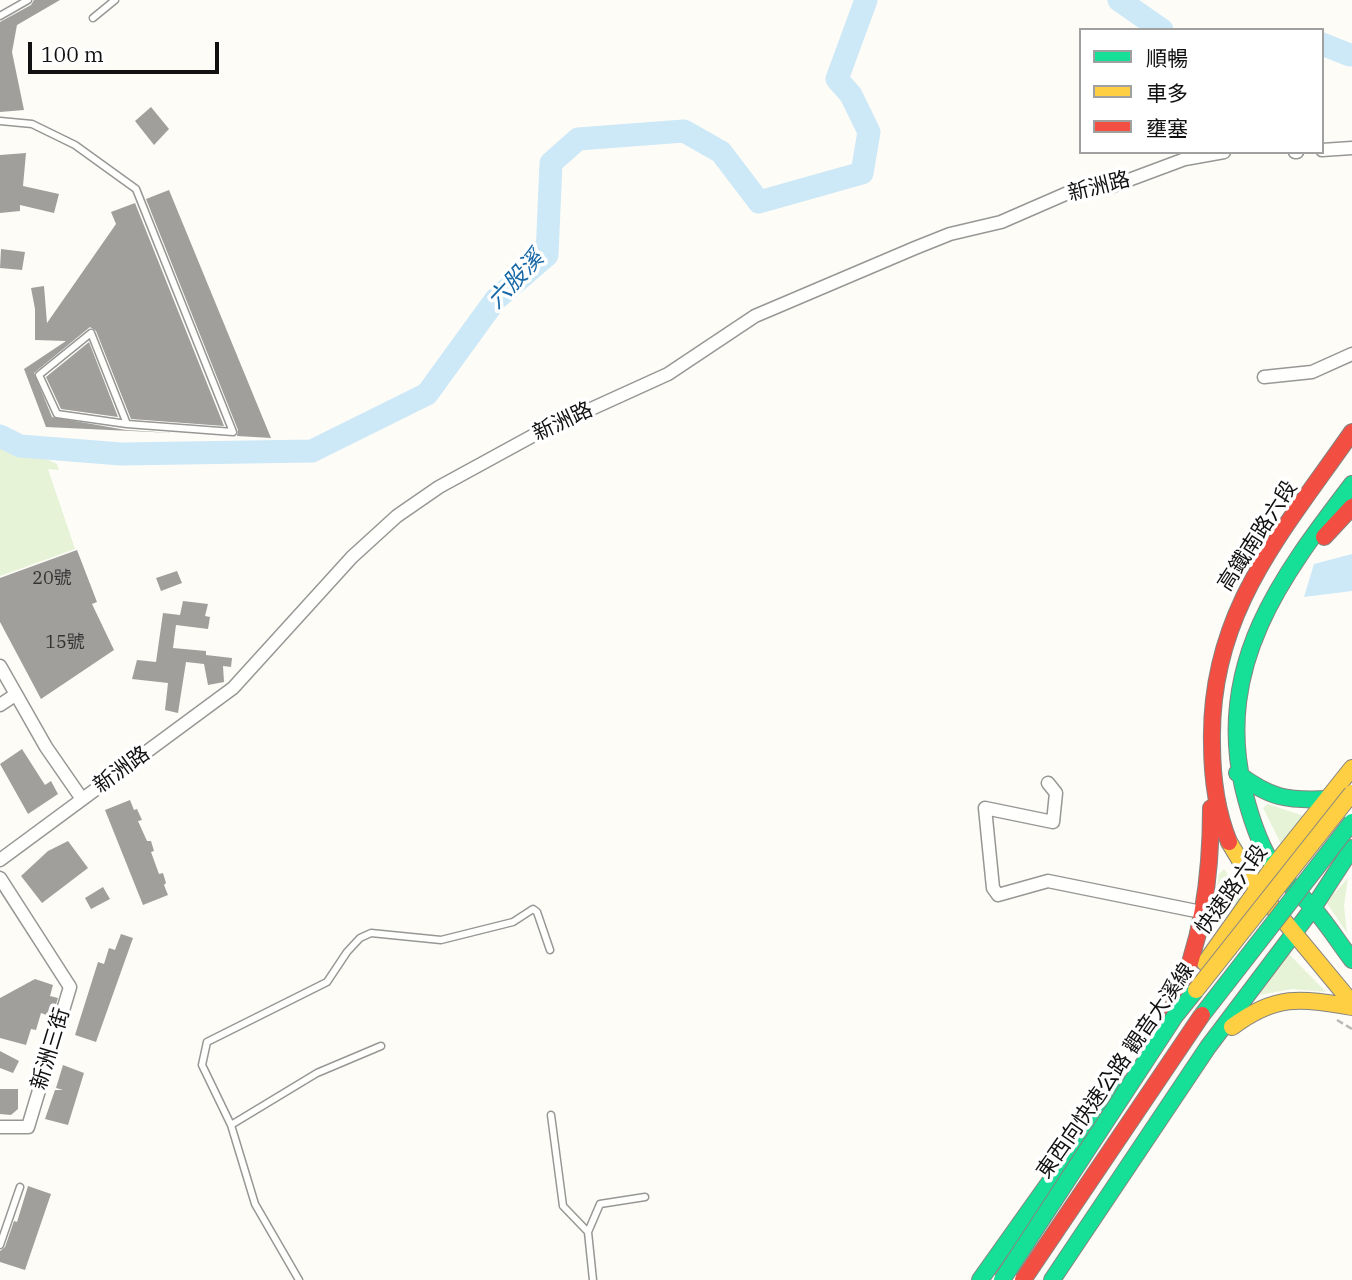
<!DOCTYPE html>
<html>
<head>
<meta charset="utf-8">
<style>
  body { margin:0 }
  #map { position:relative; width:1352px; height:1280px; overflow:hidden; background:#fdfcf7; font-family:"IBM Plex Serif","Noto Sans TC",serif }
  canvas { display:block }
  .legend { position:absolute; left:1079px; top:28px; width:245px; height:126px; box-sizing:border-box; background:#fff; border:2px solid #a0a0a0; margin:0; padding:9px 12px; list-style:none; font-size:21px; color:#111 }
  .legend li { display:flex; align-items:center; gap:14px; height:35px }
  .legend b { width:35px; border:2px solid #a0a0a0 }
  .scale { position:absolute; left:28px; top:42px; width:191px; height:32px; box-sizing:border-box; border:4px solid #111; border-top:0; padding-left:9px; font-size:21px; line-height:24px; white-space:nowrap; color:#111; -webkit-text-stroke:5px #fff; paint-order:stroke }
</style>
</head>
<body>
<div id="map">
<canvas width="1352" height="1280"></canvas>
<ul class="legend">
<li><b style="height:9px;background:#16e098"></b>順暢</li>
<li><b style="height:9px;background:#ffcf43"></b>車多</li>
<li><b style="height:9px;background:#f24e42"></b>壅塞</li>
</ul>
<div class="scale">100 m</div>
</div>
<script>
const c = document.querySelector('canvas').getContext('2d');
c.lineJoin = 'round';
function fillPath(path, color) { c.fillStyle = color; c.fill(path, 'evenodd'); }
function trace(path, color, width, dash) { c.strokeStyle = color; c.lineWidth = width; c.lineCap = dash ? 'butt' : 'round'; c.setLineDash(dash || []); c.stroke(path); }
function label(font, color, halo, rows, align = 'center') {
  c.font = font + ' "IBM Plex Serif","Noto Sans TC",serif'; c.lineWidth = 7; c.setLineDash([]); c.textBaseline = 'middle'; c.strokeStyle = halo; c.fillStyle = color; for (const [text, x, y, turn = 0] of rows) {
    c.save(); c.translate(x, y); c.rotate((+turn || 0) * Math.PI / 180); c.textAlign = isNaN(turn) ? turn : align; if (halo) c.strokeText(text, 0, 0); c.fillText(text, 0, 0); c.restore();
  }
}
fillPath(new Path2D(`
  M0,438L57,464L59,470L48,469L75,549L0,576Z
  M1268,804L1304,816L1281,844L1263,808Z
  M1224,869L1243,897L1231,913L1213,910L1219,874Z
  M1348,878L1344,906L1347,933L1326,902Z
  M1288,953L1326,992L1292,989L1259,995Z`), '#e7f3d7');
fillPath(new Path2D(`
  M1352,554V591L1304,597L1314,564Z`), '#cde8f7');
trace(new Path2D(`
  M1119,0L1162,30
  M1322,44L1350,55
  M0,436L20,446L121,454L312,451L427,394L496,299L547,255L551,163L578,139L684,131L721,152L759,202L862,173L869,132L851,95L837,79L866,0`), '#cde8f7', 23);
fillPath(new Path2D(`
  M34,0H60L17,25L12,52L24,110L0,112V22L31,5Z
  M151,107L169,129L154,145L135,121Z
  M26,153L23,186L59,194L54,213L20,205V211L0,213V155Z
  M169,190L271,438L237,436L238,430L146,199Z
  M135,203L224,426L131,419L96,331L90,327L34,373L52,417L126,430L173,433L46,427L24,369L66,341L35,340V309L31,288L44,286L47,323L116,224L111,212Z
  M1,249L25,252L22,270L0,268Z
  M89,342L118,417L61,409L46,377Z
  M77,550L97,602L92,604L114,650L41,699L0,622V578Z
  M177,571L182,583L161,591L156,578Z
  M183,601L208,604L205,616L210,617L208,629L176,625L173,648L206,651V655L232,658L231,667L223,666L224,682L208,685L204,664L186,662L178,713L165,710L168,683L132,679L137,660L156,662L163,613L180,615Z
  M22,749L45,785L51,781L58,794L28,814L0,764Z
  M130,800L134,810L137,809L142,820L138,821L147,841H151L154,851L151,852L159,874L163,873L166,883L164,885L168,895L143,905L105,810Z
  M68,841L88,868L42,903L21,876L48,851Z
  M103,887L110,899L91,909L85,898Z
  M121,934L133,938L96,1042L75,1035L98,962L104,964L109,948L115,950Z
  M35,979L53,985L50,996L58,998L52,1017L41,1013L36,1030L31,1029L26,1045L0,1038V998Z
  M0,1051L19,1061L13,1073L0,1068Z
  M63,1065L84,1073L68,1125L45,1119L55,1090H63L56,1088Z
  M0,1089H18V1109L11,1115L0,1114Z
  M28,1186L51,1194L25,1270L0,1262V1251L5,1247L14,1221L17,1222Z`), '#a19f9c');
const lane = new Path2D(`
  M0,16L28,0
  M93,18L115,0
  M0,121L32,124L75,145L136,189L233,432L127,424L57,414L39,375L91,333L127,424
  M551,1115L563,1206L588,1232
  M231,1125L317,1073L381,1046
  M0,1245L20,1187
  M299,1280L255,1204L231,1125L202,1065L207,1042L327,982L347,952L360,938L371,933L441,940L513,922L533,909L537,912L550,950
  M593,1280L588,1232L600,1204L645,1197`);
const street = new Path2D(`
  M1322,150L1352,148
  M1295,152H1297
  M1264,377L1312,372L1352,354
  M0,666L46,747L82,799
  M0,705L15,695
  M1048,783L1056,793L1053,822L985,808L993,888L998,895L1048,881L1206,913
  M0,860L233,688L352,557L397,516L439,487L536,434L668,374L755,316L915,248L950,234L1001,222L1070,192L1110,187L1185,159L1224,152
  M0,878L70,987L28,1127H0`);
const fast = new Path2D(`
  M1352,484C1281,577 1215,664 1243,787C1249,812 1257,839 1271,862C1282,880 1300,893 1314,909C1328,925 1339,943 1352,960
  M1237,773C1270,798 1287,801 1327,799
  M980,1280L1120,1083
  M1052,1280L1208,1047L1313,908L1352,848`);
const slow = new Path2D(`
  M1229,842L1256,887L1352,1003
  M1205,963L1273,867L1352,768
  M1232,1027C1276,994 1300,998 1352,1007`);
const jam = new Path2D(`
  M1324,537L1352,507
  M1229,842C1216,810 1212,777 1212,743C1209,612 1282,533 1352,432
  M1172,1009C1202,944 1211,879 1211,808`);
trace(lane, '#979795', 9);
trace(street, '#979795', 15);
trace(fast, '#858482', 18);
trace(slow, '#858482', 18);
trace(jam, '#858482', 18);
trace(new Path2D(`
  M1337,1020L1352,1029`), '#b9b9b8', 2.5, [7, 3.5]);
trace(lane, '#fffffe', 6);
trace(street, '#fffffe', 12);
trace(fast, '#16e098', 16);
trace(slow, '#ffcf43', 16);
trace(jam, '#f24e42', 16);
const fastBridge = new Path2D(`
  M1202,1015L1352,822
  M1002,1280L1175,1016L1196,990`);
const slowBridge = new Path2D(`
  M1196,990L1352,793`);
const jamBridge = new Path2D(`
  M1023,1280L1202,1015`);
trace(fastBridge, '#858482', 18, []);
trace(slowBridge, '#858482', 18, []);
trace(jamBridge, '#858482', 18, []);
trace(fastBridge, '#16e098', 16);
trace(slowBridge, '#ffcf43', 16);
trace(jamBridge, '#f24e42', 16);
label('18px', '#353434', null, [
  ["20號",52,579],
  ["15號",65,643]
]);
label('21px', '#111', '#fff', [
  ["新洲路",1099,187,-14],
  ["新洲路",563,422,-25],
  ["高鐵南路六段",1258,536,-57],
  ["新洲路",122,770,-36],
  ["快速路六段",1232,890,-54],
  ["新洲三街",51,1049,-73],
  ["東西向快速公路 觀音大溪線",1116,1071,-55]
]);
label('italic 23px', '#1768a6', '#fff', [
  ["六股溪",516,280,-47]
]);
</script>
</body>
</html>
